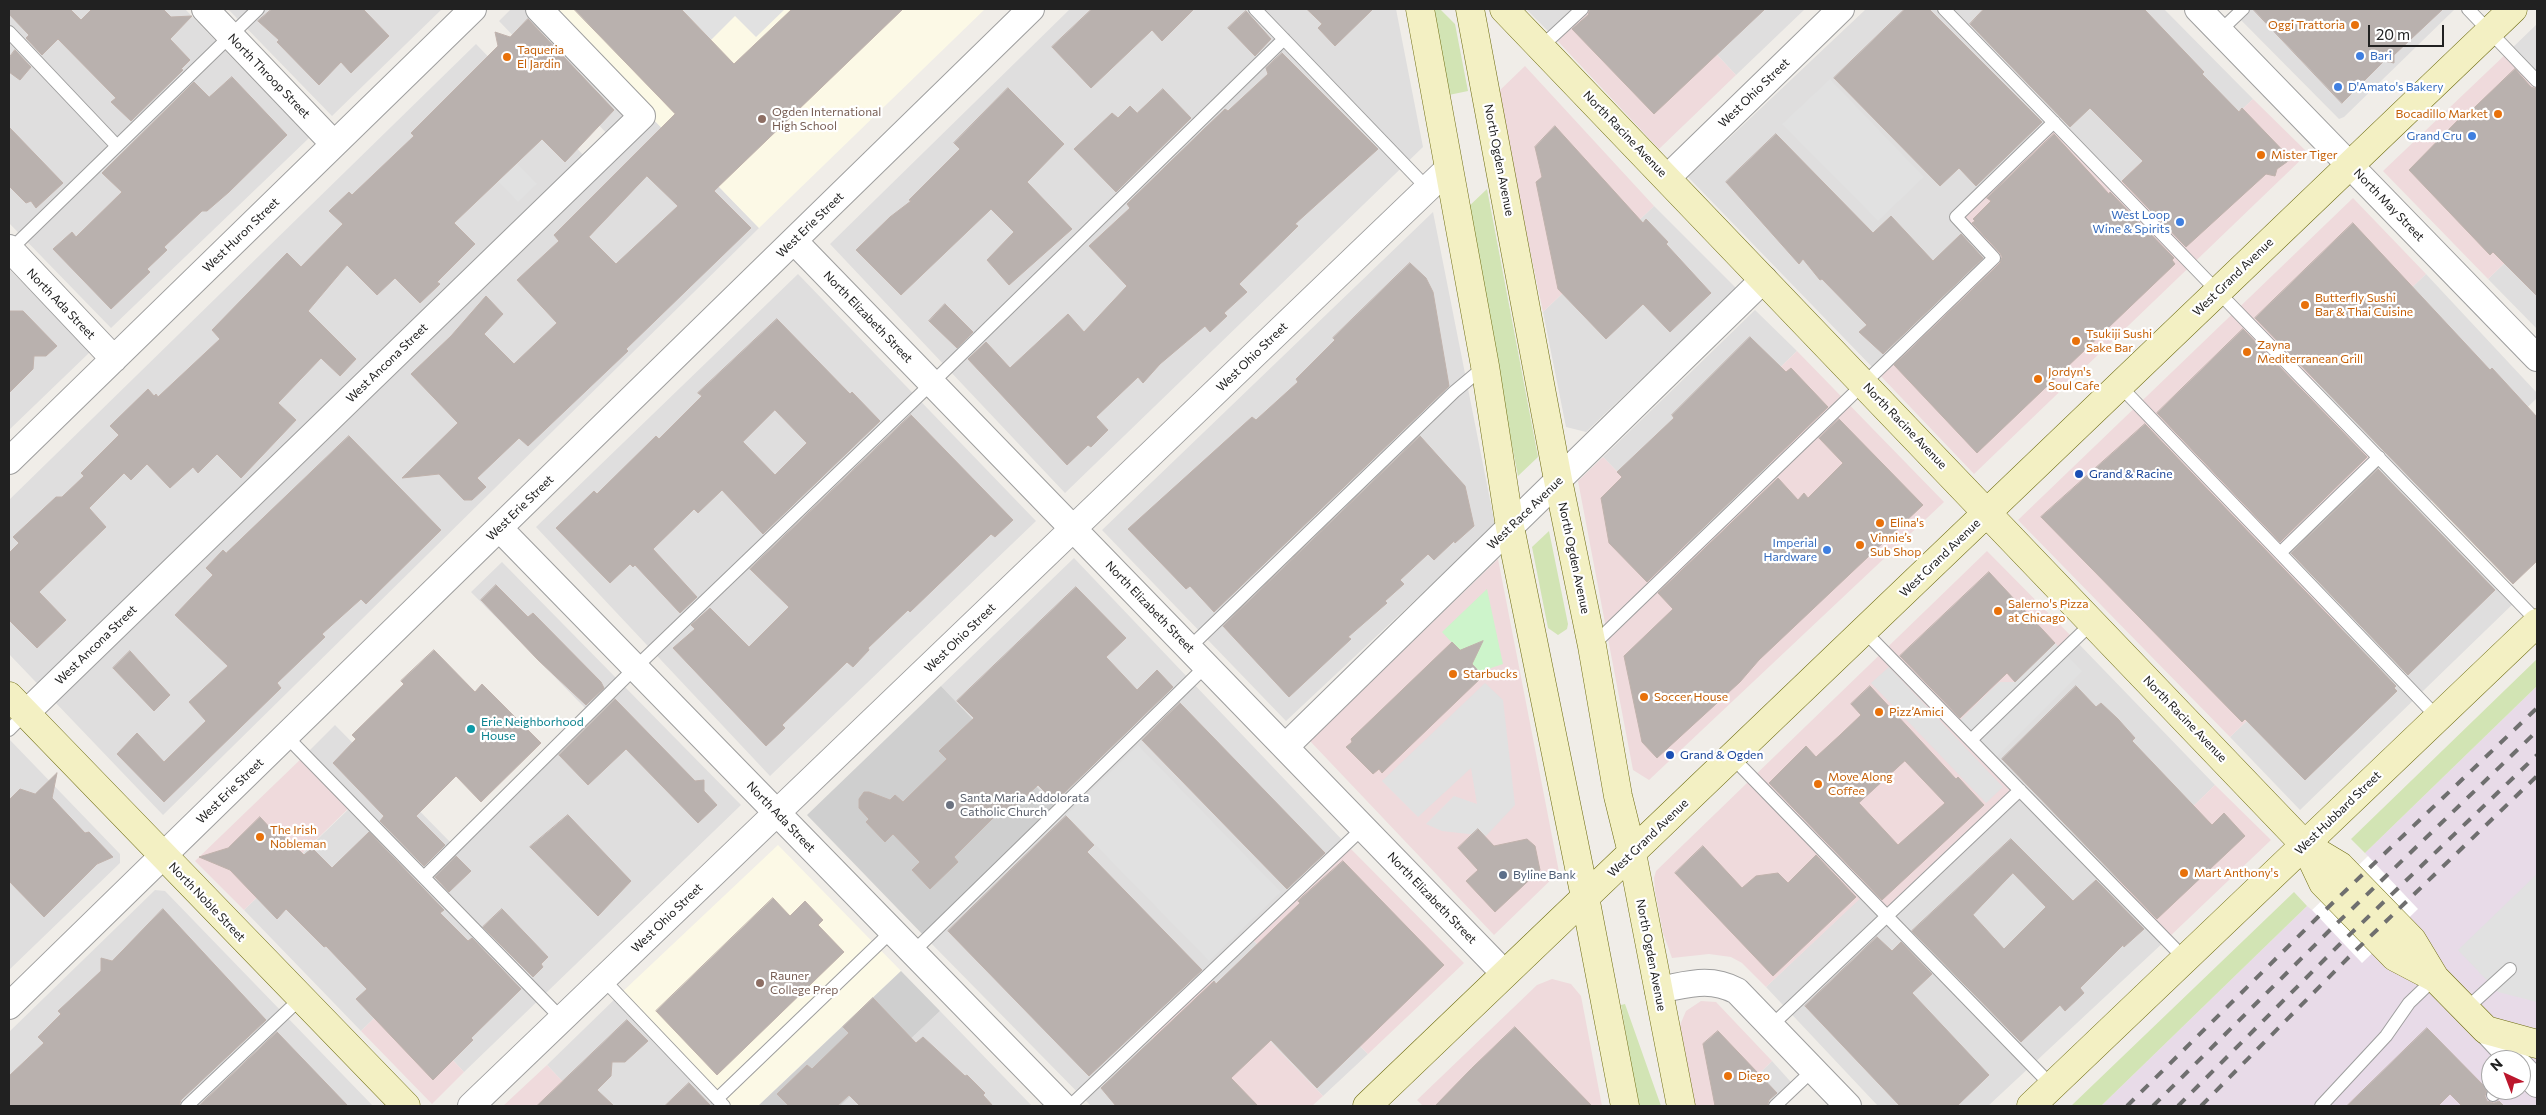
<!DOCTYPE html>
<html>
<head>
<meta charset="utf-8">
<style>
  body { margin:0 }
  #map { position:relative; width:2546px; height:1115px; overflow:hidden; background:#f0ede8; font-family:Commissioner,sans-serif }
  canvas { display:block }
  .frame { position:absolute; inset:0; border:10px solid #212121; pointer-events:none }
  .north { position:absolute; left:2481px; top:1050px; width:50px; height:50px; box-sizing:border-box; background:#fff; border:1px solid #a6a6a6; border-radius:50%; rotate:317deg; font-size:14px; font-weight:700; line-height:20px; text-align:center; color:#212121 }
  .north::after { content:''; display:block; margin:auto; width:18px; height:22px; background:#bc162c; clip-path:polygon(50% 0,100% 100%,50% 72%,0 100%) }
  .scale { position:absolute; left:2368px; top:25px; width:76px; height:22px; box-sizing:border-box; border:2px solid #212121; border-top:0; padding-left:6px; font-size:15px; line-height:18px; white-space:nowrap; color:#212121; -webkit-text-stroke:4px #fff; paint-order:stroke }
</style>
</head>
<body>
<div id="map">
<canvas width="2546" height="1115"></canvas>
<div class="frame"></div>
<div class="north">N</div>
<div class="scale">20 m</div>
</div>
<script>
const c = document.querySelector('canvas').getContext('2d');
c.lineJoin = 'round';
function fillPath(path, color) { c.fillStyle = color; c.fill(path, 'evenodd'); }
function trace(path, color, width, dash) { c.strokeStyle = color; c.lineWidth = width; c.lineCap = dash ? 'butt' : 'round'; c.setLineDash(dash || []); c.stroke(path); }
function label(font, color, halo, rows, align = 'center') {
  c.font = font + ' Commissioner,sans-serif'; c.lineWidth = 4.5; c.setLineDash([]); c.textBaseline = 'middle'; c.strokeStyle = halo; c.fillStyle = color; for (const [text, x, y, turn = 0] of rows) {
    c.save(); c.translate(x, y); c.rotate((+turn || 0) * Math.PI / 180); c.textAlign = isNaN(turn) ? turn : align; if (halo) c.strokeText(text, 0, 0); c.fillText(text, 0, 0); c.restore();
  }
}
fillPath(new Path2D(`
  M9,9H185L309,138L111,328L9,223Z
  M228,9H442L332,116Z
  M511,9H546L759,228L163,815L9,654V500L476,44L592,164L615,142L499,21Z
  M1070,9H1396L1423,147L1065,493L830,244Z
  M1526,9H1582L1553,36Z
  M1674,9H1805L1736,75Z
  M1866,9H2164L2253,99L2190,159L2116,186L1994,258L1876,371L1688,177Z
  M2230,9H2455L2344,117L2339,119Z
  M2537,24V80L2509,51Z
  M1654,206L1736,288L1586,432L1566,427L1543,312Z
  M1433,212L1495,525L1286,721L1102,530Z
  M2537,232V329L2488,279Z
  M9,269L90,352L9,430Z
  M798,274L1036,521L770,776L536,527Z
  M2426,274L2537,393V398L2426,506L2517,600L2300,810L2230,737L2348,624L2280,553L2309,385Z
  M1755,310L1797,351L1727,419L1775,469L1692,549L1603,457Z
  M1074,558L1346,844L1249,936L1368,1054L1323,1096L1207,976L1147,1033L1217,1106H1091L927,939L1059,810L941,686Z
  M502,562L741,805L464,1072L395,998L361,1031L244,910L353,805L305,755L335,725L454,846L589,712L471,592Z
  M2075,640L2215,785L2113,885L2166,940L1988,1106H1878L1766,987L1865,893L1971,740Z
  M9,739L120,854V863L9,970Z
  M155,890L165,891L373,1106H9V1032Z
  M619,995L724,1106H580L583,1103L547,1065Z
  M940,1011L1032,1106H840Z
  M1772,1061L1798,1090L1782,1106H1726Z`), '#dfdede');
fillPath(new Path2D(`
  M1582,9H1674L1736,75L1659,149L1553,36Z
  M2509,51L2537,80V232L2488,279L2383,171Z
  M1525,66L1654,206L1543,312L1497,93Z
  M2253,99L2308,153L1974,474L1876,371L1994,258L1956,217L2054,122L2116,186L2168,137L2190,159Z
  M2353,198L2426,274L2310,385L2379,457L2280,553L2348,624L2230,737L2018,520Z
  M1797,351L1944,502L1649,780L1633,770L1578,481L1603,457L1692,548L1775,469L1727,419Z
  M1987,551L2075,640L1971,740L2020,790L1887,917L1865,894L1766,987L1742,963L1731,957L1709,954L1672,958L1663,933L1655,891L1654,878L1656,871Z
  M1498,559L1559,872L1494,935L1310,741Z
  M305,755L353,804L244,910L195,861Z
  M2215,785L2271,840L2166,940L2112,885Z
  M1346,844L1464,963L1368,1054L1249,936Z
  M1207,976L1323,1096L1312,1106H1217L1147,1033Z
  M1552,979L1571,984L1581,996L1602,1106H1423L1417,1100L1537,985Z
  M395,998L464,1072L432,1104L361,1031Z
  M1701,1001L1716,1002L1772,1061L1726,1106H1695L1680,1025L1686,1011Z
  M547,1065L583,1103L580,1106H503Z`), '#efdadc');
fillPath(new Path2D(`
  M2537,686V1106H2101L2307,906L2312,910L2368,856L2365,853ZM2491,1060H2521V1090H2491Z`), '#e8dbe8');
fillPath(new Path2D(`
  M546,9H985L759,228Z
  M778,845L901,971L758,1106H724L619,995Z`), '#fcf9e6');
fillPath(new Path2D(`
  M941,686L1059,810L927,939L807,815Z
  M901,971L940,1011L840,1106H758Z`), '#cfcfcf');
fillPath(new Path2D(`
  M1430,9H1440L1455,24L1468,91L1444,96Z
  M1487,189L1538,457L1518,476L1466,209Z
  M1549,531L1568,624L1567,629L1558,635L1548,628L1532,547Z
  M2537,659V686L2365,853L2351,839Z
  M2294,892L2307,906L2101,1106H2071Z
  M1625,1004L1661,1106H1638L1621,1005Z`), '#d2e4b4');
fillPath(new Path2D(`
  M1487,589L1503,664L1491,668L1483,676L1442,632Z`), '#cdf4cb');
fillPath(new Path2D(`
  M681,9H785L756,37L735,16L711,40Z
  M1830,79L1924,177L1878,221L1782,124Z
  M450,95L537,184L518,202L431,113Z
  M2055,643L2082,671L1995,758L1958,722L1999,682H2015Z
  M1889,667L2003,787L1986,803L1871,683Z
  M1485,683L1503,700L1515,805L1486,836L1442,831L1426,824L1454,796L1477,804L1471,768L1418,817L1382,781Z
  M1138,745L1281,892L1209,961L1066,815Z
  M2537,874V1002L2498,992L2458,950Z`), '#e1e1e1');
fillPath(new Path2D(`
  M2368,856L2418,909L2362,963L2312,910Z`), '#fff');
const building = new Path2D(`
  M9,9H70L81,20L92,9H163L171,17L192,16L170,39L190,60L181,69L183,70L131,121L111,102L116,98L58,39L42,55L26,38L29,35L9,14Z
  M272,9H363L389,36L351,73L341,62L319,85L277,42L279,40L258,21Z
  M574,9H681L734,64L792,9H903L714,191L751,228L626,349L628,351L528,446L519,438L477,478L486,487L472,500H464L439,474L402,478L458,423L411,374L451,336L486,296L503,314L484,334L514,364L557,323L517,280L559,241L554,235L675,114ZM647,176L678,206L616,264L589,237Z
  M1092,9H1194L1162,41L1152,30L1091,88L1052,47Z
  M1307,9H1373L1335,46L1318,28L1322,24Z
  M1590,9H1765L1654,114L1572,29L1588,15Z
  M1905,9H1929L2042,122L1976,186L1959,168L1940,186L1834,78Z
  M1984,9H2144L2204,72L2202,74L2239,112L2242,108L2291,159L2277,169L2275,176L2266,174L2186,247L2122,181L2143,161L2090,108L2070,127L1970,24Z
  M2253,9H2443L2394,55V63L2384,61L2342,103Z
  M1246,11L1271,39L1255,56L1228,28Z
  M528,19L614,110L565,162L542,139L454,223L475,244L437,282L440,284L420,303L395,278L377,295L347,265L308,311L356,359L340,376L321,358L278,403L296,420L241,478L217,454L198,473L193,467L170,488L147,464L131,480L124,473L89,508L106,527L39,592L66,620L37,648L9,620V553L19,543L13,537L56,497H62L84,476L81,473L119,435L110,426L148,389L154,396L156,394L158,397L220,339L212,330L287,253L301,267L343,224L329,211L349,192L352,195L414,136L411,133L498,46L495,32L510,37Z
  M15,50L31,67L20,80L9,72V58Z
  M1282,53L1378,149L1295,224L1298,226L1239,284L1247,292L1224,313L1227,316L1210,332L1205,326L1160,364L1143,383L1138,377L1096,417L1108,430L1091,447L1088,445L1067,465L968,359L986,342L1010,368L1068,314L1084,332L1127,286L1089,246L1130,208L1127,204L1203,130L1225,109L1228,111L1268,74L1266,68Z
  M2515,69L2531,87L2537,89V296L2493,252L2490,255L2409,170L2460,118L2461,120Z
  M232,77L287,135L229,192L207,211H202L164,247L167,250L147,269L150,272L111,309L53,249L72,232L76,237L122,192L102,173L194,82L209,97Z
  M1008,88L1064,144L1027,182L1072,229L1009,285L987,260L1014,232L991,209L901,295L856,250L890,217L911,201L909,200L960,149L954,143Z
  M1163,89L1191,118L1116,192L1074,149L1112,113L1118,118L1130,106L1137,113Z
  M1555,126L1643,223L1646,219L1668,242L1666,244L1711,293L1670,332L1643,304L1606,339L1558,289L1536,182L1542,177L1535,147Z
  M9,127L63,183L36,208L31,201L26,203L9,186Z
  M1776,134L1873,233L1891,216L1933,261L1961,234L1983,258L1883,354L1859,332L1867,325L1822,279L1820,280L1803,259L1799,264L1726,182Z
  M2054,134L2109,194L2110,192L2174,258L2172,260L2175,264L1977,453L1894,365L2000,263L2002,257L2000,253L1972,223L1975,221L1973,219L1991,201L1987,198Z
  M2353,223L2490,370L2492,368L2537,417V561L2513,584L2255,318Z
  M1410,263L1426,278L1433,292L1449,386L1214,612L1190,586L1186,589L1128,529L1252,417L1256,420L1298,382L1296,379L1335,340L1333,338Z
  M945,304L973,332L957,348L929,321Z
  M9,311H23L57,346L46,356H34L33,369L9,393Z
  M777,319L850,394L852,392L880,421L763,534L722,490L698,513L694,509L653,549L697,597L680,613L635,565L633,567L630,564L610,583L556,528L594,491L597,494L656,436L659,439L702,396L698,393ZM775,410L807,443L775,475L743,442Z
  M2243,329L2367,457L2280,542L2157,413Z
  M1750,337L1786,372L1791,368L1828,407L1647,582L1609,543L1601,498L1622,477L1617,472L1674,418L1672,415Z
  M911,415L1013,520L995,537L991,534L910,612L908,610L868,648L869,650L853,667L847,662L782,725L785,728L766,746L673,648L695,629L691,625L710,608L749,647L789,607L750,569Z
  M1839,419L1923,505L1759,660L1740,682L1657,758L1642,742L1624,656L1673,609L1658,593L1778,478L1798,500L1804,493L1808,498L1843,463L1819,438Z
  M2145,424L2396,686L2394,688L2397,691L2305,780L2245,719L2242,722L2041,517Z
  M349,436L441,530L366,604L361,599L322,634L325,637L277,683L281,688L164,802L117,754L137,733L164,762L206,721L189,702L228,666L175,615L213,575L206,568L223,550L226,553Z
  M1420,436L1465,486L1474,526L1455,543L1454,541L1434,560L1428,554L1400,580L1404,584L1385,601L1387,603L1348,637L1351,639L1289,697L1223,626Z
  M2378,469L2495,590L2408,675L2291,553Z
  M1989,572L2055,643L2015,682L2007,673L1960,718L1900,656Z
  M496,585L528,617L533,613L601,682L604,688L586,705L538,660L481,600Z
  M1076,587L1126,638L1106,657L1122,674L1137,690L1157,670L1173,687L1055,802L1038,785L1004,817L999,812L954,857L958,862L930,889L912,870L920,862L893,834L885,842L866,822L869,819L859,808V799L864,792H869L890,800L895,795L903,802L947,759L939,751L974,718L957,701Z
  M1483,641L1472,664L1483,676L1382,773L1379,769L1373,774L1346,747L1352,742L1351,739L1452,642L1460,650Z
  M434,650L475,692L482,684L541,743L481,802L456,776L416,816L445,845L424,866L380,821L384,816L333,763L356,739L352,735L404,684L401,681Z
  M130,651L170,695L154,711L113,668Z
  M1870,686L1956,779L1958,777L1984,805L1882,900L1769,783L1806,746L1816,757L1840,735L1861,715L1851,704ZM1905,761L1945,803L1898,845L1859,803Z
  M2076,686L2096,707L2101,703L2118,719L2135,738L2132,741L2212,825L2224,813L2245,836L2157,919L2002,759Z
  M615,699L695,781L704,780V791L717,805L698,823L626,749L588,785L559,755Z
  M1180,703L1325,853L1287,889L1142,740Z
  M57,773L52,798L85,833L89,832L113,857L97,864L44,917L9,881V800L20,789L35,794Z
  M568,815L631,881L598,916L530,847Z
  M1066,816L1094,845L1087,852L1202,970L1089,1076L948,931Z
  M260,817L273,831L276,828L304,855L312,848L332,868L369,832L444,910L440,913L468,941L472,938L521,989L471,1038L473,1040L433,1080L356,999L367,989L326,946L324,947L286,909L277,919L230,870L199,857L228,848Z
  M1478,829L1494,846L1527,839L1535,846L1540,870L1495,912L1466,881L1478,870L1458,848Z
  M2011,839L2073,901L2096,880L2144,929L2124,947L2123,945L2080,988L2084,993L2065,1011L2060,1005L2021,1042L1912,931ZM2013,873L2046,907L2004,949L1973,915Z
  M1703,846L1742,888L1756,876L1778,873L1788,883L1816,855L1856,897L1773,976L1675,873Z
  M456,856L471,871L449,892L435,877Z
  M1343,861L1444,965L1317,1088L1271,1040L1231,1078L1258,1106H1116L1101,1088L1214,981L1216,984L1300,903L1298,901Z
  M773,898L790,916L805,901L823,920L818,925L844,952L717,1075L656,1011Z
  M163,909L266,1020L181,1100L179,1106H9V1076L44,1043L38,1037L61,1014L58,1011L101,971V958L112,961Z
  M502,909L548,957L541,964L543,967L533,977L483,927Z
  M1877,937L1892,951L1901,942L1932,974L1912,993L1989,1075L1957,1106H1900L1805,1006Z
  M873,998L916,1043L923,1037L965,1076L967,1075L985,1093L983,1095L993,1106H860L849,1095L837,1106H789L777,1094L807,1065L812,1069L849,1033L843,1027Z
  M627,1020L648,1041L625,1062H612L611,1076L597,1090L614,1106H537Z
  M1515,1027L1592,1106H1435L1471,1069Z
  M2427,1028L2487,1089L2485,1096L2487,1101L2494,1103L2499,1101L2504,1106H2462L2450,1094L2438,1106H2347Z
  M1718,1031L1777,1093L1769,1100L1767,1106H1715L1703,1044Z
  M277,1032L348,1106H199Z
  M689,1083L711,1106H665Z`);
fillPath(building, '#b9b1ae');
trace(building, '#c0b2ac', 1);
const lane = new Path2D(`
  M1255,9L1428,189
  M1944,9L2537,621
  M2468,9L2537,81
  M2220,31L2243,9
  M9,32L117,146
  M1541,47L1582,9
  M9,251L258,9
  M2120,386L2438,718
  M2280,553L2379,457
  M1864,631L2185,959
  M1592,646L1994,258L1956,217L2054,122
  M1189,648L1454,392L1485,366
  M9,730L26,713
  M286,736L562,1019
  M1971,740L2093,622
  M1732,757L2052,1086
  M424,877L635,668L932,383L1284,39
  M913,952L1206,666
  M603,979L724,1106
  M2466,1009L2510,969
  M1771,1026L2020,790
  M2493,1095L2499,1090
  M717,1099L892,931
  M187,1106L301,998
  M1070,1106L1363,828
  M1775,1106L1813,1070
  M2321,1106L2386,1036L2409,1003L2435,978`);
const street = new Path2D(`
  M205,9L334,144
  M2198,9L2537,358
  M1667,178L1841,9
  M794,241L1505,974
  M9,248L114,359
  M9,461L473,9
  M499,528L1063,1106
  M26,713L642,116L539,9
  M1285,747L1764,279
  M1658,990C1687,985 1709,976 1737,991L1848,1106
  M9,1006L1031,9
  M2486,1030L2514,1060
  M2521,1067L2537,1084
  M471,1106L1448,169`);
const secondary = new Path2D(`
  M1420,9L1485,366L1510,527L1585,897L1625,1106
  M1470,9L1558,480L1592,646L1618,796L1632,853L1681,1106
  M1504,9L2305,845L2340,866L2412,940L2435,978L2486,1030L2537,1044
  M9,696L406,1106
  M2305,845L2323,883L2395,957L2435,978
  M1367,1106L2513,9
  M2031,1106L2537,623`);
trace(lane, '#9e9e9e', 14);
trace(street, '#9e9e9e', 28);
trace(secondary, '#6e6c11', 29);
trace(lane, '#fff', 12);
trace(street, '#fff', 26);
trace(secondary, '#f3f0c3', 28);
trace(new Path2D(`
  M2127,1106L2318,917L2537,708
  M2153,1106L2330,930L2537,731
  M2178,1106L2342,942L2537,755
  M2201,1106L2352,954L2537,776`), '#6f6f6f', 4, [10, 10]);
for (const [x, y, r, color] of [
  [2355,25,5,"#e8710a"],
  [2360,56,5,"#3f7fe0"],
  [507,57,5,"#e8710a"],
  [2338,87,5,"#3f7fe0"],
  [2498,114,5,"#e8710a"],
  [762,119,5,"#8d6e63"],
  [2472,136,5,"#3f7fe0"],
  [2261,155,5,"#e8710a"],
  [2180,222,5,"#3f7fe0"],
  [2305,305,5,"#e8710a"],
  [2076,341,5,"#e8710a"],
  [2247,352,5,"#e8710a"],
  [2038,379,5,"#e8710a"],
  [2079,474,5,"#1a4fb4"],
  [1880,523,5,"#e8710a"],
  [1860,545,5,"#e8710a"],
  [1827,550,5,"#3f7fe0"],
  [1998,611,5,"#e8710a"],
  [1453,674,5,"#e8710a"],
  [1644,697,5,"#e8710a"],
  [1879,712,5,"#e8710a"],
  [471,729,5,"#0f9aa8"],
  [1670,755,5,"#1a4fb4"],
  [1818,784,5,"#e8710a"],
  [950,805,5,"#6b7280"],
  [260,837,5,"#e8710a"],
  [2184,873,5,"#e8710a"],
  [1503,875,5,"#5c6f8a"],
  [760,983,5,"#8d6e63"],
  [1728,1076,5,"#e8710a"]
]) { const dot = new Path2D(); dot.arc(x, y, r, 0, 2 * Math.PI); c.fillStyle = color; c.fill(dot); trace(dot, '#fff', 2); }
label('12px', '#c56008', '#fff', [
  ["Oggi Trattoria",2345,25,"right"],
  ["Taqueria",517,50],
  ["El Jardin",517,64],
  ["Bocadillo Market",2488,114,"right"],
  ["Mister Tiger",2271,155],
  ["Butterfly Sushi",2315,298],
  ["Bar & Thai Cuisine",2315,312],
  ["Tsukiji Sushi",2086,334],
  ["Sake Bar",2086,348],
  ["Zayna",2257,345],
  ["Mediterranean Grill",2257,359],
  ["Jordyn's",2048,372],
  ["Soul Cafe",2048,386],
  ["Elina's",1890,523],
  ["Vinnie’s",1870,538],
  ["Sub Shop",1870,552],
  ["Salerno's Pizza",2008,604],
  ["at Chicago",2008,618],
  ["Starbucks",1463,674],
  ["Soccer House",1654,697],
  ["Pizz’Amici",1889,712],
  ["Move Along",1828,777],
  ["Coffee",1828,791],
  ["The Irish",270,830],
  ["Nobleman",270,844],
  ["Mart Anthony's",2194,873],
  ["Diego",1738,1076]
], 'left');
label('12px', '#366cbe', '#fff', [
  ["Bari",2370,56,"left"],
  ["D'Amato's Bakery",2348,87,"left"],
  ["Grand Cru",2462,136],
  ["West Loop",2170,215],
  ["Wine & Spirits",2170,229],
  ["Imperial",1817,543],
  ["Hardware",1817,557]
], 'right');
label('12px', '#212121', '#fff', [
  ["North Throop Street",269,76,46],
  ["West Ohio Street",1754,93,-44],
  ["North Racine Avenue",1625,134,46],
  ["North Ogden Avenue",1499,160,79],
  ["North May Street",2389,205,46],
  ["West Erie Street",810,225,-44],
  ["West Huron Street",241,235,-44],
  ["West Grand Avenue",2233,277,-44],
  ["North Ada Street",61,304,46],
  ["North Elizabeth Street",868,317,46],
  ["West Ohio Street",1252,357,-44],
  ["West Ancona Street",387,363,-44],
  ["North Racine Avenue",1905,426,46],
  ["West Erie Street",520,508,-44],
  ["West Race Avenue",1525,513,-44],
  ["North Ogden Avenue",1574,558,78],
  ["West Grand Avenue",1940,558,-44],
  ["North Elizabeth Street",1150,607,46],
  ["West Ohio Street",960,638,-44],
  ["West Ancona Street",96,645,-44],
  ["North Racine Avenue",2185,719,46],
  ["West Erie Street",230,791,-44],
  ["West Hubbard Street",2338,813,-44],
  ["North Ada Street",781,817,46],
  ["West Grand Avenue",1648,838,-44],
  ["North Elizabeth Street",1432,898,46],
  ["North Noble Street",207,902,46],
  ["West Ohio Street",667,918,-44],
  ["North Ogden Avenue",1651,955,79]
]);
label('12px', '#785e54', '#fff', [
  ["Ogden International",772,112],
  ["High School",772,126],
  ["Rauner",770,976],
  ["College Prep",770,990]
], 'left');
label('12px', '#164399', '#fff', [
  ["Grand & Racine",2089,474],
  ["Grand & Ogden",1680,755]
], 'left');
label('12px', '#0d838f', '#fff', [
  ["Erie Neighborhood",481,722],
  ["House",481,736]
], 'left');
label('12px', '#5b616d', '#fff', [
  ["Santa Maria Addolorata",960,798],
  ["Catholic Church",960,812]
], 'left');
label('12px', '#4e5e75', '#fff', [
  ["Byline Bank",1513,875]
], 'left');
</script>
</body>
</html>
